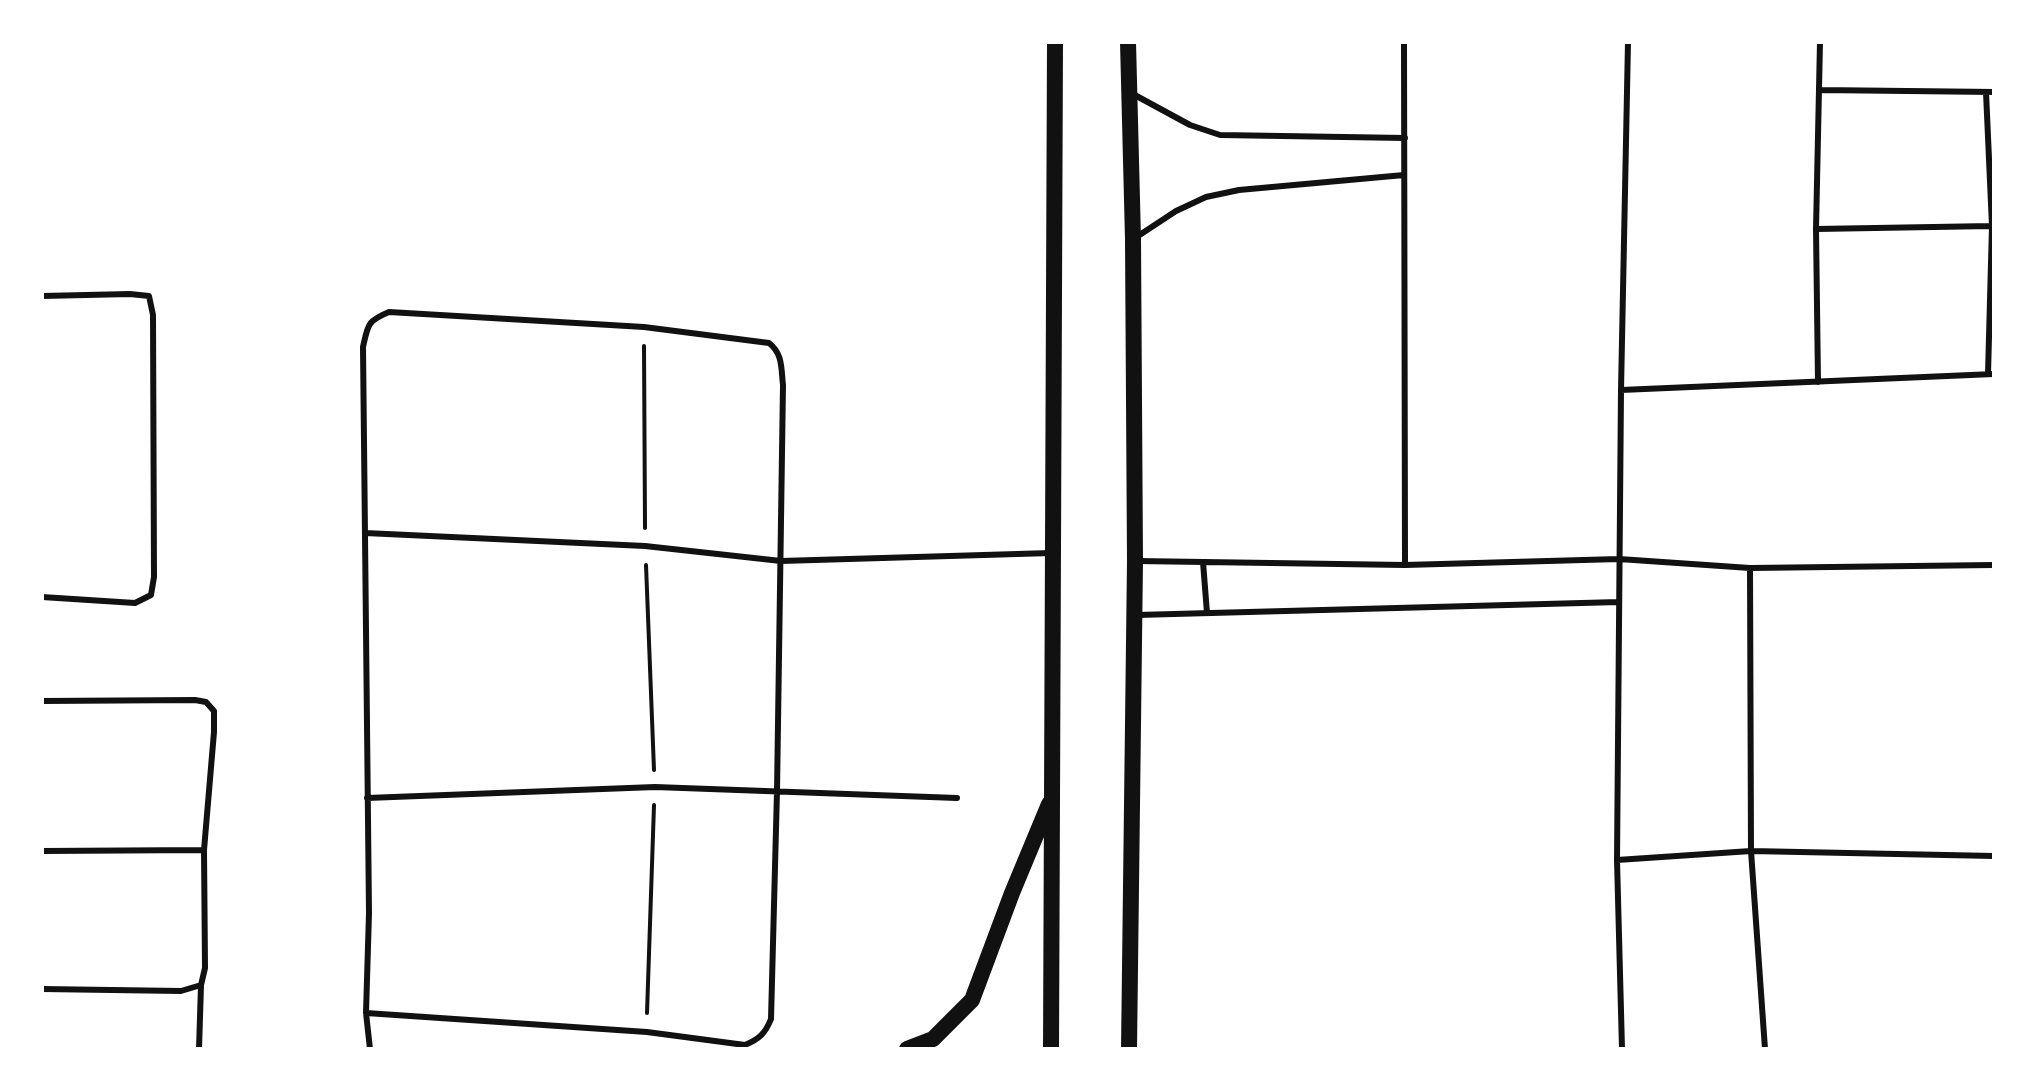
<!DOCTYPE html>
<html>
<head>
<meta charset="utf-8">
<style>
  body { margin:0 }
  #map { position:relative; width:2036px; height:1091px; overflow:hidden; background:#fff; font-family:Overpass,sans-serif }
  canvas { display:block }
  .frame { position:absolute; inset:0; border:44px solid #fff; pointer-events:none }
</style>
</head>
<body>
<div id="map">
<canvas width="2036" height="1091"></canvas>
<div class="frame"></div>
</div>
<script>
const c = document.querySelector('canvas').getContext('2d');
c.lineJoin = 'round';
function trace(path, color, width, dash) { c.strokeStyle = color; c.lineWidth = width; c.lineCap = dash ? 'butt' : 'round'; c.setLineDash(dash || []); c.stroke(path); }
trace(new Path2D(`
  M644,346L645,528
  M646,565L654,770
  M647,1013L654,805`), '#111', 4);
trace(new Path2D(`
  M1404,42L1405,565
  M1820,90L1994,92
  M1986,92L1992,226L1988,374
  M1131,93L1190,125L1220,135L1405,138
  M1816,229L1992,226
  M1135,238L1176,211L1206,197L1239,190L1404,175
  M42,296L130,294L149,296L153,315L154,577L151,595L135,603L42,597
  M1818,382L1816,229L1820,42
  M1621,390L1994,374
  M365,533L645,546L781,561L1051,553
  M1137,561L1405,565L1619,559L1750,568L1994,565
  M1203,562L1207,613
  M1750,568L1751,851L1765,1049
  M1137,615L1619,602
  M42,701L195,700L206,702L214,711V732L204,850L205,968L201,985L199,1049
  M367,798L655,787L957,798
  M42,851L204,850
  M1617,860L1751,851L1994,856
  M42,989L181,991L201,985
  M366,1013L647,1032L745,1045C759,1039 765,1034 771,1019L777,791L783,385C781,368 783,354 769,343L644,327L389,312C367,321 368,325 363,347L369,913L366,1013L370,1049
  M1622,1049L1617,860L1621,390L1628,42`), '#111', 6);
trace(new Path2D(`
  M1128,42L1133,239L1135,561L1129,1049
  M907,1049L933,1039L972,1000L1012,893L1049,804
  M1051,1049L1055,42`), '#111', 16);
</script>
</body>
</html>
